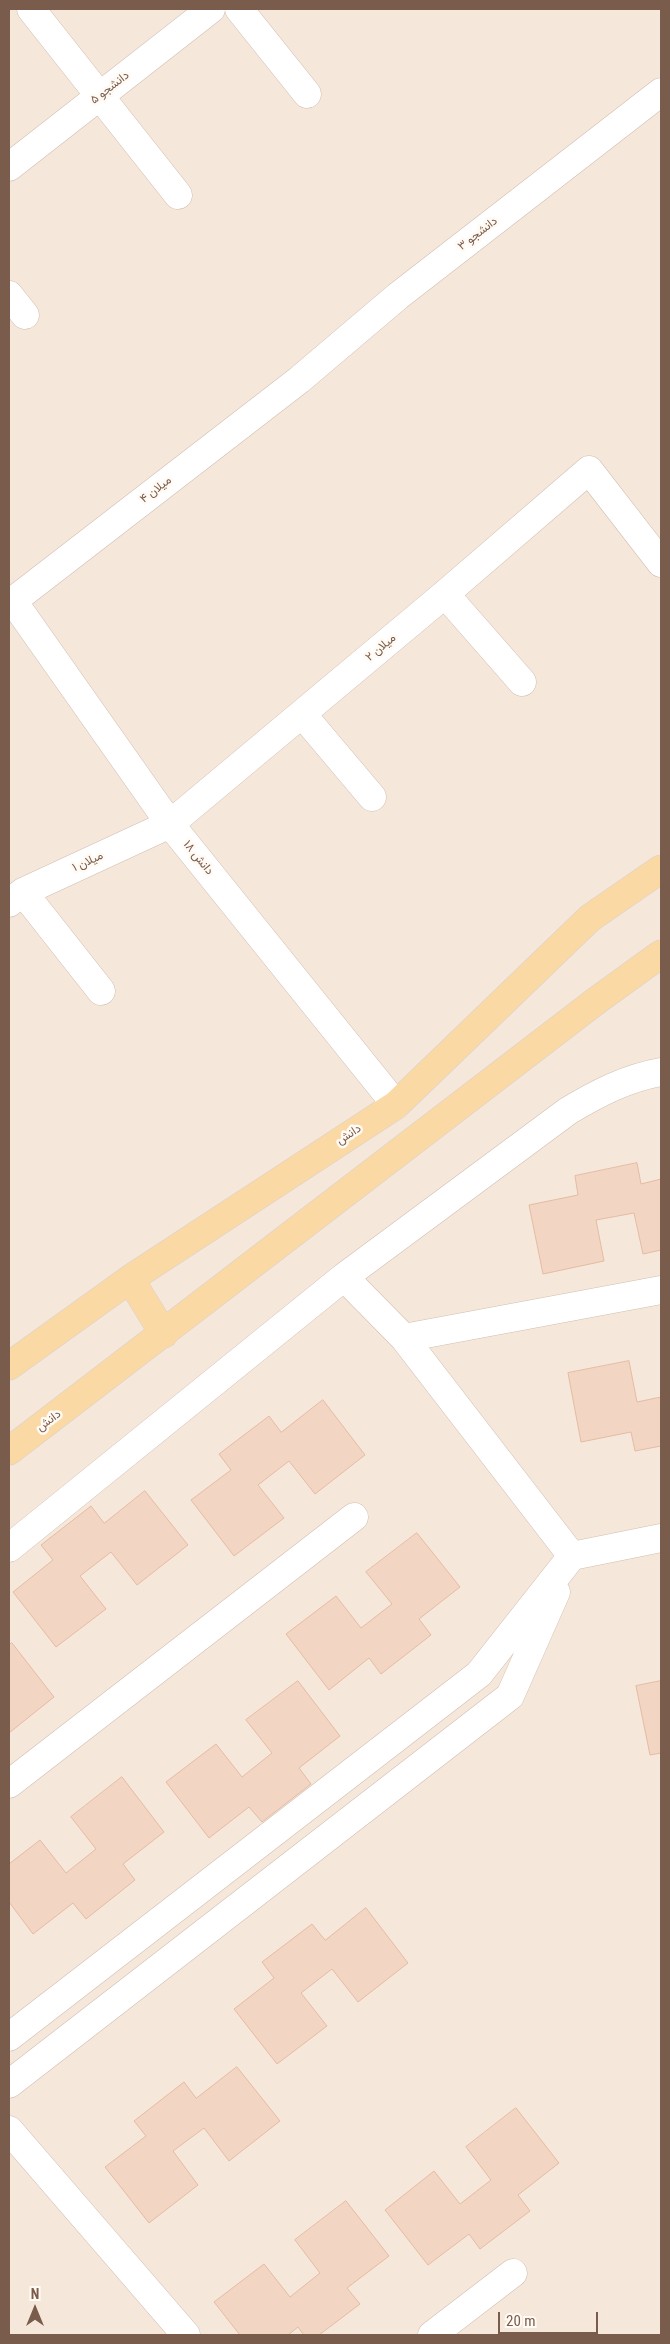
<!DOCTYPE html>
<html>
<head>
<meta charset="utf-8">
<style>
  body { margin:0 }
  #map { position:relative; width:670px; height:2344px; overflow:hidden; background:#fdf6ec; font-family:"Roboto Condensed",sans-serif }
  canvas { display:block }
  .frame { position:absolute; inset:0; border:10px solid #7a5c4d; pointer-events:none }
  .north { position:absolute; left:10px; top:2284px; width:50px; height:50px; -webkit-text-stroke:4px #fffaf3; paint-order:stroke; rotate:0deg; font-size:14px; font-weight:700; line-height:20px; text-align:center; color:#7a5c4d }
  .north::after { content:''; display:block; margin:auto; width:18px; height:22px; background:#7a5c4d; clip-path:polygon(50% 0,100% 100%,50% 72%,0 100%) }
  .scale { position:absolute; left:498px; top:2312px; width:100px; height:22px; box-sizing:border-box; border:2px solid #7a5c4d; border-top:0; padding-left:6px; font-size:15px; line-height:18px; white-space:nowrap; color:#7a5c4d; -webkit-text-stroke:4px #fffaf3; paint-order:stroke }
</style>
</head>
<body>
<div id="map">
<canvas width="670" height="2344"></canvas>
<div class="frame"></div>
<div class="north">N</div>
<div class="scale">20 m</div>
</div>
<script>
const c = document.querySelector('canvas').getContext('2d');
c.lineJoin = 'round';
function fillPath(path, color) { c.fillStyle = color; c.fill(path, 'evenodd'); }
function trace(path, color, width, dash) { c.strokeStyle = color; c.lineWidth = width; c.lineCap = dash ? 'butt' : 'round'; c.setLineDash(dash || []); c.stroke(path); }
function label(font, color, halo, rows, align = 'center') {
  c.font = font + ' "Roboto Condensed",Vazirmatn,sans-serif'; c.lineWidth = 5; c.setLineDash([]); c.textBaseline = 'middle'; c.strokeStyle = halo; c.fillStyle = color; for (const [text, x, y, turn = 0] of rows) {
    c.save(); c.translate(x, y); c.rotate((+turn || 0) * Math.PI / 180); c.textAlign = isNaN(turn) ? turn : align; if (halo) c.strokeText(text, 0, 0); c.fillText(text, 0, 0); c.restore();
  }
}
fillPath(new Path2D(`
  M9,9H661V2335H9Z`), '#f5e8da');
const building = new Path2D(`
  M637,1163L641,1184L661,1179V1250L643,1254L634,1213L596,1220L604,1261L543,1274L529,1205L578,1195L575,1176Z
  M629,1361L637,1402L661,1397V1446L635,1451L631,1432L581,1442L568,1373Z
  M323,1400L365,1455L315,1494L289,1461L258,1485L284,1518L234,1556L191,1500L231,1470L219,1454L269,1416L281,1432Z
  M145,1491L188,1545L137,1585L111,1552L80,1576L106,1609L56,1647L13,1592L53,1560L41,1545L91,1506L104,1523Z
  M417,1533L460,1587L419,1619L431,1635L381,1674L369,1658L329,1690L286,1634L336,1596L361,1628L392,1604L366,1572Z
  M12,1643L54,1697L9,1733V1645Z
  M298,1681L340,1736L299,1768L311,1784L262,1822L249,1807L209,1838L166,1782L216,1744L242,1777L272,1753L246,1720Z
  M661,1681V1753L650,1755L636,1686Z
  M122,1777L164,1832L123,1864L135,1880L86,1919L73,1903L33,1934L9,1902V1864L40,1840L66,1873L96,1849L71,1817Z
  M366,1908L408,1963L358,2002L332,1969L301,1993L327,2026L277,2064L234,2009L274,1978L262,1962L312,1924L325,1940Z
  M237,2067L280,2121L229,2161L204,2128L173,2151L198,2185L149,2223L105,2167L146,2136L134,2121L184,2082L196,2098Z
  M516,2108L559,2163L518,2195L530,2211L480,2249L469,2234L428,2265L385,2210L434,2171L460,2204L491,2180L466,2147Z
  M346,2201L389,2256L347,2288L360,2304L319,2335H304L298,2327L288,2335H240L214,2302L264,2264L290,2297L320,2273L295,2240Z`);
fillPath(building, '#f3d5c3');
trace(building, '#e6bba3', 1);
const minor = new Path2D(`
  M31,9L178,195
  M239,9L307,94
  M9,167L211,9
  M9,295L25,315
  M445,594L522,682
  M13,601L170,824L396,1105
  M9,604L299,380L398,296L661,92
  M302,714L372,797
  M23,892L101,991
  M9,903L23,892L170,824L445,594L589,470L661,563
  M344,1277L404,1338L572,1556
  M404,1338L661,1290
  M9,1548L344,1277L568,1111C598,1093 627,1078 661,1072
  M9,1784L354,1517
  M9,2037L479,1674L572,1556L661,1538
  M9,2084L510,1696L556,1592
  M9,2130L186,2335
  M432,2335L513,2273`);
const major = new Path2D(`
  M130,1279L164,1334
  M9,1366L130,1279L396,1105L590,918L661,869
  M9,1451L596,1001L661,954`);
trace(minor, '#d1beb0', 29);
trace(major, '#dad1cd', 29);
trace(minor, '#fff', 28);
trace(major, '#fbd9a5', 28);
label('12px', '#7a5c4d', '#fffaf3', [
  ["دانشجو ۵",110,88,-38],
  ["دانشجو ۳",478,234,-38],
  ["میلان ۴",156,490,-38],
  ["میلان ۲",381,648,-40],
  ["دانش ۱۸",198,858,51],
  ["میلان ۱",88,862,-25],
  ["دانش",349,1135,-33],
  ["دانش",49,1421,-37]
]);
</script>
</body>
</html>
